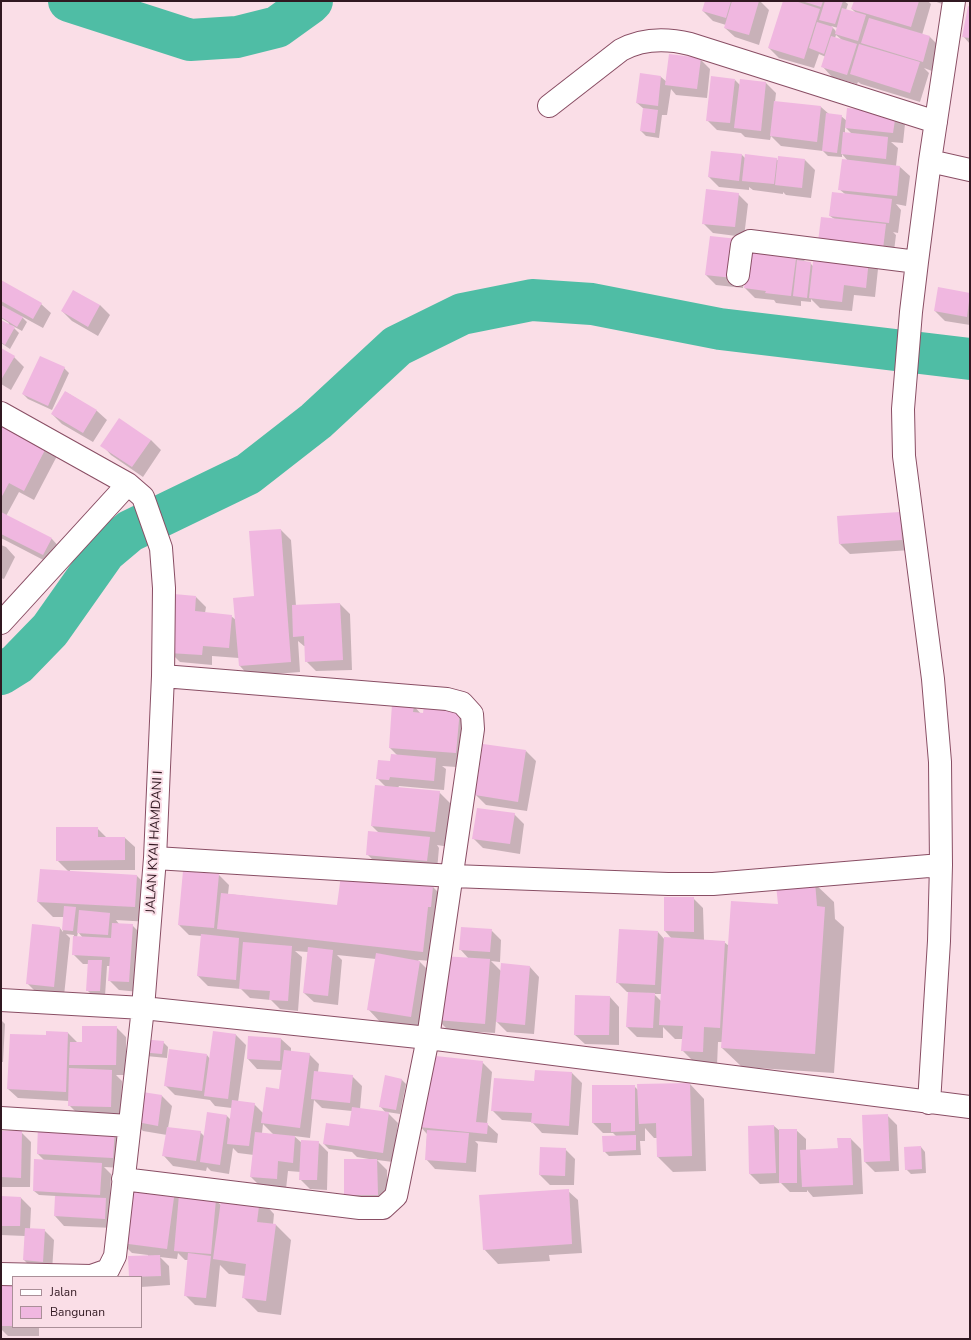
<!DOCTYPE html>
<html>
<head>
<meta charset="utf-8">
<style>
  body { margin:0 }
  #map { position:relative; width:971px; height:1340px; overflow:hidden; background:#fadee7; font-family:"Nunito Sans",sans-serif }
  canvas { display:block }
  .frame { position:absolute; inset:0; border:2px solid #311821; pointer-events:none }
  .legend { position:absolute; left:12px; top:1276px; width:130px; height:52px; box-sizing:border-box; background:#fadee7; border:1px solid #aa8f98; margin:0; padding:5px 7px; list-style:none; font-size:12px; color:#311821 }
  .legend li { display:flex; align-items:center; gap:8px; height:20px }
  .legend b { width:20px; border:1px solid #aa8f98 }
</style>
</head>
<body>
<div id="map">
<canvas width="971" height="1340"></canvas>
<div class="frame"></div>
<ul class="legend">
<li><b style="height:5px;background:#fff"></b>Jalan</li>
<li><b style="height:11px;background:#f0b7e0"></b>Bangunan</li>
</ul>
</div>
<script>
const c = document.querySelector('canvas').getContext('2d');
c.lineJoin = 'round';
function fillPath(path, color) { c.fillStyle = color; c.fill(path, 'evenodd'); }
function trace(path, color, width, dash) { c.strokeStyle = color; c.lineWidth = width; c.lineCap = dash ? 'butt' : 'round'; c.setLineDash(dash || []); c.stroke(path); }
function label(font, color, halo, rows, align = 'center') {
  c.font = font + ' "Nunito Sans",sans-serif'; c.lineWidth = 4; c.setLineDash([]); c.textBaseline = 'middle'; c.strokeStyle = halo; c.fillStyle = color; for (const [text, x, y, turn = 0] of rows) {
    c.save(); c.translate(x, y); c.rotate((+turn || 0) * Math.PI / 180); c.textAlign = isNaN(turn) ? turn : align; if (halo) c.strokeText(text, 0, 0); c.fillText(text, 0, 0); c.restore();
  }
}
fillPath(new Path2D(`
  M706,1H760L769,10L759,45L735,37L725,28L726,25L713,21L703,11Z
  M784,1H844L848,4L846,10L857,14L852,9L855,1H928L931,4L922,35L930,37L940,47L932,71L924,68L929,73L920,102L861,84L858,82L857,84L832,77L823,67L826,57L819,54L814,68L779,58L769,48ZM831,26L838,28L836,32L835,30ZM836,35L842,40L835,38Z
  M934,1H943L942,4Z
  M970,8V44L963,36Z
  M700,59L710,69L707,98L676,95L671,89L667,115H662L659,138L646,136L641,131L644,109L637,103L641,74L661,77L667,82Z
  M735,80L741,86V80L766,83L776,93L775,102L821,107L829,114L841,116L847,121L895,114L905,124L903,143L891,142L898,148L896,166L900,167L910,176L906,206L896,204L901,210L898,233L893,232L896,235L893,259L830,216L845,194L839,189L848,161L842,154V157L828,156L823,151L781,146L771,136L770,140L745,137L741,133L717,130L707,120ZM845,127L852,134L845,133Z
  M712,152L742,155L745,158L776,159L779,161L805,160L815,170L811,198L786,195L783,192V194L753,190L749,187V190L719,187L709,177Z
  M738,194L748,204L744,237L713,233L703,223Z
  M747,250L743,288L716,285L706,275Z
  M796,252L806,262L810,263L813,266L868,260L878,269L875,297L854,295L852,311L820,308L811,299V302L801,301V306L776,303L774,300L755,298L745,288Z
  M1,281L41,304L51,313L43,328L21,316L27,322L22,331L11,325L19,333L10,349L1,343V321L8,325L9,323L1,318Z
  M939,289L970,294V325L945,321L935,311Z
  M100,305L110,315L98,336L72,321L62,311Z
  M1,349L14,357L24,367L11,390L1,384Z
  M64,368L69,373L52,410L28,399L23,394Z
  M66,392L97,411L107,420L93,442L62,424L52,414Z
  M1,423L57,456L34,500L19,492L6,516L52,539L61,549L53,565L1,538Z
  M151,440L161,450L143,477L111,455L102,445Z
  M900,513L909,523L911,550L850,554L840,544Z
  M281,530L291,540L296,606L340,604L350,614L352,670L316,671L306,661V646H304L298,641L300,672L249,676L240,666L239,658L212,656V665L180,662L170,652L196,597L206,607L205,613L231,616L236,620L255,597Z
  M1,545L6,547L15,557L4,579L1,578Z
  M414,706L421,714L459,710L474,725L471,768L442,766L446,769L444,790L399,786L398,788L439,792L454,807L450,847L437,845L439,848L437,870L377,864L367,854L379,833L372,826L386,787L377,778L398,756L390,748Z
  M526,751L536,761L527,811L486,805L476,795Z
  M514,814L524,824L520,854L483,848L473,838Z
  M97,828L107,838H125L135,847V870H70V872L137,876L152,891L150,922L116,920L119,924L132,925L142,935L139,992L119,990L109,980L110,966H107L105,996L92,995L87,990L89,964H83L73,954L74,935L66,934L70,938L64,996L37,993L27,983L33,926L60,928L63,932L64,917H53L38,902L69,872L57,860ZM78,932L83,938L77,937Z
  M219,875L229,885L228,894L338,906L433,887L443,897L432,961L418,960L435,977L426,1032L382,1024L368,1009L376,959L337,955L342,960L338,1005L314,1002L304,993L308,952L295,951L302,957L298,1011L280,1009L271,1000L250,998L241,989L208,986L198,976L202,936L189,935L179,925Z
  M814,883L834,902L835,919L844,927L834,1073L742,1067L722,1048L723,1042H718L717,1066L697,1065L682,1050L683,1039H675L663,1027V1038L637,1037L627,1027L629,992H627L617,982L658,932L665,940L672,939L665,931L693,898L703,908L704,940L724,942L729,946L779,905ZM654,994H662L661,1001Z
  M491,930L501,940L500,962L491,961L502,972L530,967L539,977L534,1034L507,1032L496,1021L495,1033L448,1030L438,1020L469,959L460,949Z
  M610,997L619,1007V1045L585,1044L575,1035Z
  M1,1020L5,1024L3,1062H1Z
  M116,1027L126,1037V1075H116L122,1081L121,1117L79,1115L69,1105V1101L18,1098L8,1089L47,1036L68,1033L78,1043H83Z
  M214,1033L236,1035L246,1045L238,1102L254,1104L263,1113L280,1090L283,1070L257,1069L248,1059L249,1037L281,1039L291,1048V1052L309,1054L319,1064L318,1072L352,1076L362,1086L360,1109L386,1113L380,1106L401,1079L406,1084L400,1114L387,1112L398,1123L393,1162L377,1160L387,1170V1204H355L345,1194L369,1159L357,1157L352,1152L329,1149L324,1144L350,1128L352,1111L322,1108L314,1100L310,1138L294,1136L302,1143L318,1142L328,1152L327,1190L310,1189L300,1179L301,1172L288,1171L286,1189L261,1187L251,1177L254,1155L238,1153L233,1148L229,1174L211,1171L207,1167L206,1171L173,1166L164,1156L167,1135L143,1131L133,1121L137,1092L162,1096L172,1106L168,1128L200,1132L204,1136L226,1115L231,1120L232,1108L215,1106L210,1100L175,1095L165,1085L207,1055L210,1059ZM263,1124L274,1135L262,1133Z
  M142,1040L163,1042L168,1047L167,1058L146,1056Z
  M482,1062L492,1072L487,1124L498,1134L497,1143L475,1141L478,1144L476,1172L435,1169L426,1159L427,1134L420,1126Z
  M572,1073L582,1083L578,1135L542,1133L532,1122L502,1120L492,1110L535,1082Z
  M690,1084L704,1099L706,1171L673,1172L658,1157L657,1138H654L645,1128V1141H640L641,1155L609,1156L604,1151L617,1137L613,1133H603L593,1123L634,1086L638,1090Z
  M887,1115L897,1125L899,1171L875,1172L865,1162Z
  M774,1126L780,1131L796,1130L806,1139V1150L839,1149L851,1139L861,1149L863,1194L813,1197L807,1190V1192H790L781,1183L760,1184L750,1174Z
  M114,1130L124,1140L123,1168L104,1167L111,1174L110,1204L115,1209V1228L64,1226L55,1216L56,1196L39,1195L34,1191L45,1161L38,1154Z
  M1,1132H21L31,1142L30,1187H1Z
  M921,1147L925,1152L926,1173L911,1174L906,1169Z
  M565,1149L575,1159L574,1185H550L540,1175Z
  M130,1185L215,1200L221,1205L260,1199L274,1214L273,1225H276L291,1240L281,1315L258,1312L243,1297L246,1276L229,1274L220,1265L216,1307L195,1305L185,1295L188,1260H185L178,1253L177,1259L160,1257L169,1266L170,1285L141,1287V1277H130L129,1257L148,1256V1255L132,1253L122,1243Z
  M568,1191L578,1200L582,1253L549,1255L550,1261L498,1264L484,1249Z
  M1,1197L21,1198L31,1208L30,1229L44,1230L54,1240L52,1271L34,1270L24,1260L25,1236L1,1235Z
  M1,1285H13V1327H39V1336H8L1,1329Z`), '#0003');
trace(new Path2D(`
  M69,1L190,40L237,37L277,27L309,4L312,1
  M1,674L17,664L50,630L105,552L130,531L248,474L316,421L397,346L462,314L532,300L592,304L720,329L970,359`), '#4fbda5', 42);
fillPath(new Path2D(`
  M705,1H731L726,18L702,11Z
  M732,1H759L749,35L724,28Z
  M783,1H795L820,9L804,59L768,48Z
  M802,1H823L821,7Z
  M825,1H843L835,24L819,20Z
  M854,1H919L911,27L851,9Z
  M968,6L970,7V38L962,37Z
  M842,8L866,15L858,41L835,34Z
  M869,18L930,36L923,62L861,43Z
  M817,22L833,27L824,54L809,48Z
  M831,36L857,44L847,75L821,67Z
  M859,44L920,62L910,93L850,74Z
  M669,54L701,58L697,89L665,85Z
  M640,73L661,76L658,106L636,103Z
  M711,76L735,79L730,123L706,121Z
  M740,79L766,82L761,131L734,128Z
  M774,101L821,106L817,142L770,136Z
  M643,108L658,110L655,133L640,131Z
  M847,108L896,113L893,133L845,128Z
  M826,113L842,115L837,153L822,151Z
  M843,132L888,137L886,159L841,154Z
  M711,151L742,154L739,181L708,177Z
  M745,154L777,158L774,184L742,181Z
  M778,156L805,159L802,188L775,185Z
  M842,159L900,166L897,196L838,190Z
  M706,189L739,193L735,227L702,224Z
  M832,192L892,199L889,223L829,216Z
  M821,217L886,224L883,249L818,242Z
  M710,236L738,239L733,278L705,275Z
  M749,249L797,251L791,296L765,293L766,291L744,288Z
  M814,253L869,259L866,288L844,285L842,302L809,298Z
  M797,260L811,262L807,298L793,296Z
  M1,280L42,303L33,319L1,301Z
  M938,287L970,293L967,317L934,311Z
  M73,290L100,305L88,327L61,311Z
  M1,305L23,317L17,327L1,317Z
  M1,320L15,327L5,345L1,342Z
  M1,348L15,356L1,380Z
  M40,356L65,367L48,406L22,394Z
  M65,391L97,410L83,433L51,414Z
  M119,418L151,440L132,467L100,446Z
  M1,422L47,446L24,491L9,483L1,498Z
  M1,512L52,538L43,555L1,534Z
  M900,512L902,540L839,544L837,516Z
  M281,529L291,662L239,666L233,598L254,596L249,531Z
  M174,594L196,596L195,611L232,615L229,648L203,646L202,655L169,653Z
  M340,603L343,660L305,662L304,636L293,637L292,605Z
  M392,704L414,705L413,712L423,713L424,706L460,709L456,753L389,748Z
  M483,744L526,750L518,802L475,795Z
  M391,754L436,758L434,781L390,777L389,780L376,779L378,760L390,761Z
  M375,785L440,791L435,832L371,826Z
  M477,808L515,813L510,844L472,839Z
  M56,827H98V837H125V860L56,861Z
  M368,831L430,837L427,861L366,855Z
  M40,869L137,875L135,907L37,902Z
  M183,871L219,874L214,928L178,925Z
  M341,875L433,886L431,907H428L423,952L217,929L221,893L337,905Z
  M815,882L817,906L825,907L815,1054L721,1048L731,901L778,904L776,885Z
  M664,897H694V932L664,931Z
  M64,906L76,907L73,931L62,930Z
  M79,910L110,913L108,935L77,933Z
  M112,923L133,924L129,982L108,981L110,957L72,955L73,936L111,938Z
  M32,924L60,927L54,987L26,984Z
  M461,927L492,929L490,952L459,950Z
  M619,929L658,931L655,985L616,983Z
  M201,934L239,938L236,980L197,976Z
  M664,937L725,941L720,1028L704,1027L703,1052L681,1051L683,1026L659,1025Z
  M243,942L292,946L288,1001L269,1000L270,991L239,989Z
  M308,947L333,950L328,996L303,993Z
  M376,953L420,961L411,1017L367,1010Z
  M442,956L490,959L485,1024L437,1020Z
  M88,960H102L100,991H86Z
  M501,963L530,966L525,1025L496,1022Z
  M628,992L655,993L653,1028L626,1027Z
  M575,995L610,996L609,1035H574Z
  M82,1026H117L116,1065H69L70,1042H82Z
  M46,1031L68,1032L66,1092L7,1089L10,1034L46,1035Z
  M213,1031L236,1034L228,1099L204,1096Z
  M248,1036L281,1038L280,1061L247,1059Z
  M141,1039L164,1041L162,1054L140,1052Z
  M169,1049L207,1054L202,1091L164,1086Z
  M284,1050L310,1053L300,1128L261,1123L266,1087L279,1089Z
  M426,1055L483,1061L476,1122L488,1123L487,1134L419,1127Z
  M69,1068L112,1070L111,1107L68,1106Z
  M535,1070L572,1072L569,1126L531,1123L532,1113L491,1111L494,1078L534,1081Z
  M314,1071L353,1075L350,1103L311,1099Z
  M385,1075L402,1079L396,1110L379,1107Z
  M690,1083L692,1156L657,1157L656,1123L639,1124L637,1084Z
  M592,1085H635V1131L611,1132V1123H592Z
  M136,1091L162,1095L158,1126L132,1121Z
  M232,1100L255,1103L249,1146L227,1144Z
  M352,1107L389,1112L383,1153L323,1144L326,1123L349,1126Z
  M207,1112L227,1115L220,1165L200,1162Z
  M888,1114L890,1161L864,1162L862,1115Z
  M38,1125L115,1129L113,1158L37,1154Z
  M774,1125L776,1173L749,1174L748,1126Z
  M167,1127L201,1131L196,1161L162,1156Z
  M779,1129H797V1183H779Z
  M427,1130L469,1133L466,1163L425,1160Z
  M1,1131H22L21,1178L1,1177Z
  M255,1132L295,1136L293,1163L278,1161L277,1179L250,1177Z
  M636,1135V1150L603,1152L602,1136Z
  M837,1138H851L853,1185L802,1187L800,1150L838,1148Z
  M301,1140L319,1141L317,1180H299Z
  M921,1146L922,1169L905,1170L904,1147Z
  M540,1147L566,1148L565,1176L539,1175Z
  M34,1159L102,1163L100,1195L33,1191Z
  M344,1159H377L378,1195H344Z
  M129,1184L175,1190L167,1249L121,1243Z
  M569,1189L572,1244L483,1250L479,1195Z
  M222,1193L260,1198L257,1222L276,1224L266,1301L242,1298L246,1264L213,1259Z
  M179,1195L216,1199L211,1254L174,1251Z
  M1,1196L21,1197L20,1226H1Z
  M55,1196L106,1198L105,1219L54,1216Z
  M25,1228L45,1229L43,1262L23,1260Z
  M188,1253L211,1256L206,1298L184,1296Z
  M160,1255L161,1276L129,1277L128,1256Z
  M1,1284H13V1326H1Z`), '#f0b7e0');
const minor = new Path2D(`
  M549,106L621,50C643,38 666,38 690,44L936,122
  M930,161L970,170
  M738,275L742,245L750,241L917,262
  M1,413L128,484L143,497L161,548L164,588L163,676L155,858L143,1008L115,1256L108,1270L91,1276L1,1274
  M1,623L128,484
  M155,858L453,876L668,884H713L941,865
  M1,1000L143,1008L428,1038L970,1107
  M929,1103L939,941L941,865L940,762L933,679L904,456L903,409L911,312L917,262L930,161L954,1
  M1,1118L129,1126
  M123,1179L360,1208H383L396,1196L428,1038L473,729L472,714L462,703L447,699L163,676`);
trace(minor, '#894e64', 24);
trace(minor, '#fff', 22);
label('13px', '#311821', '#fadee7', [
  ["JALAN KYAI HAMDANI I",155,842,-87]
]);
</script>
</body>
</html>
